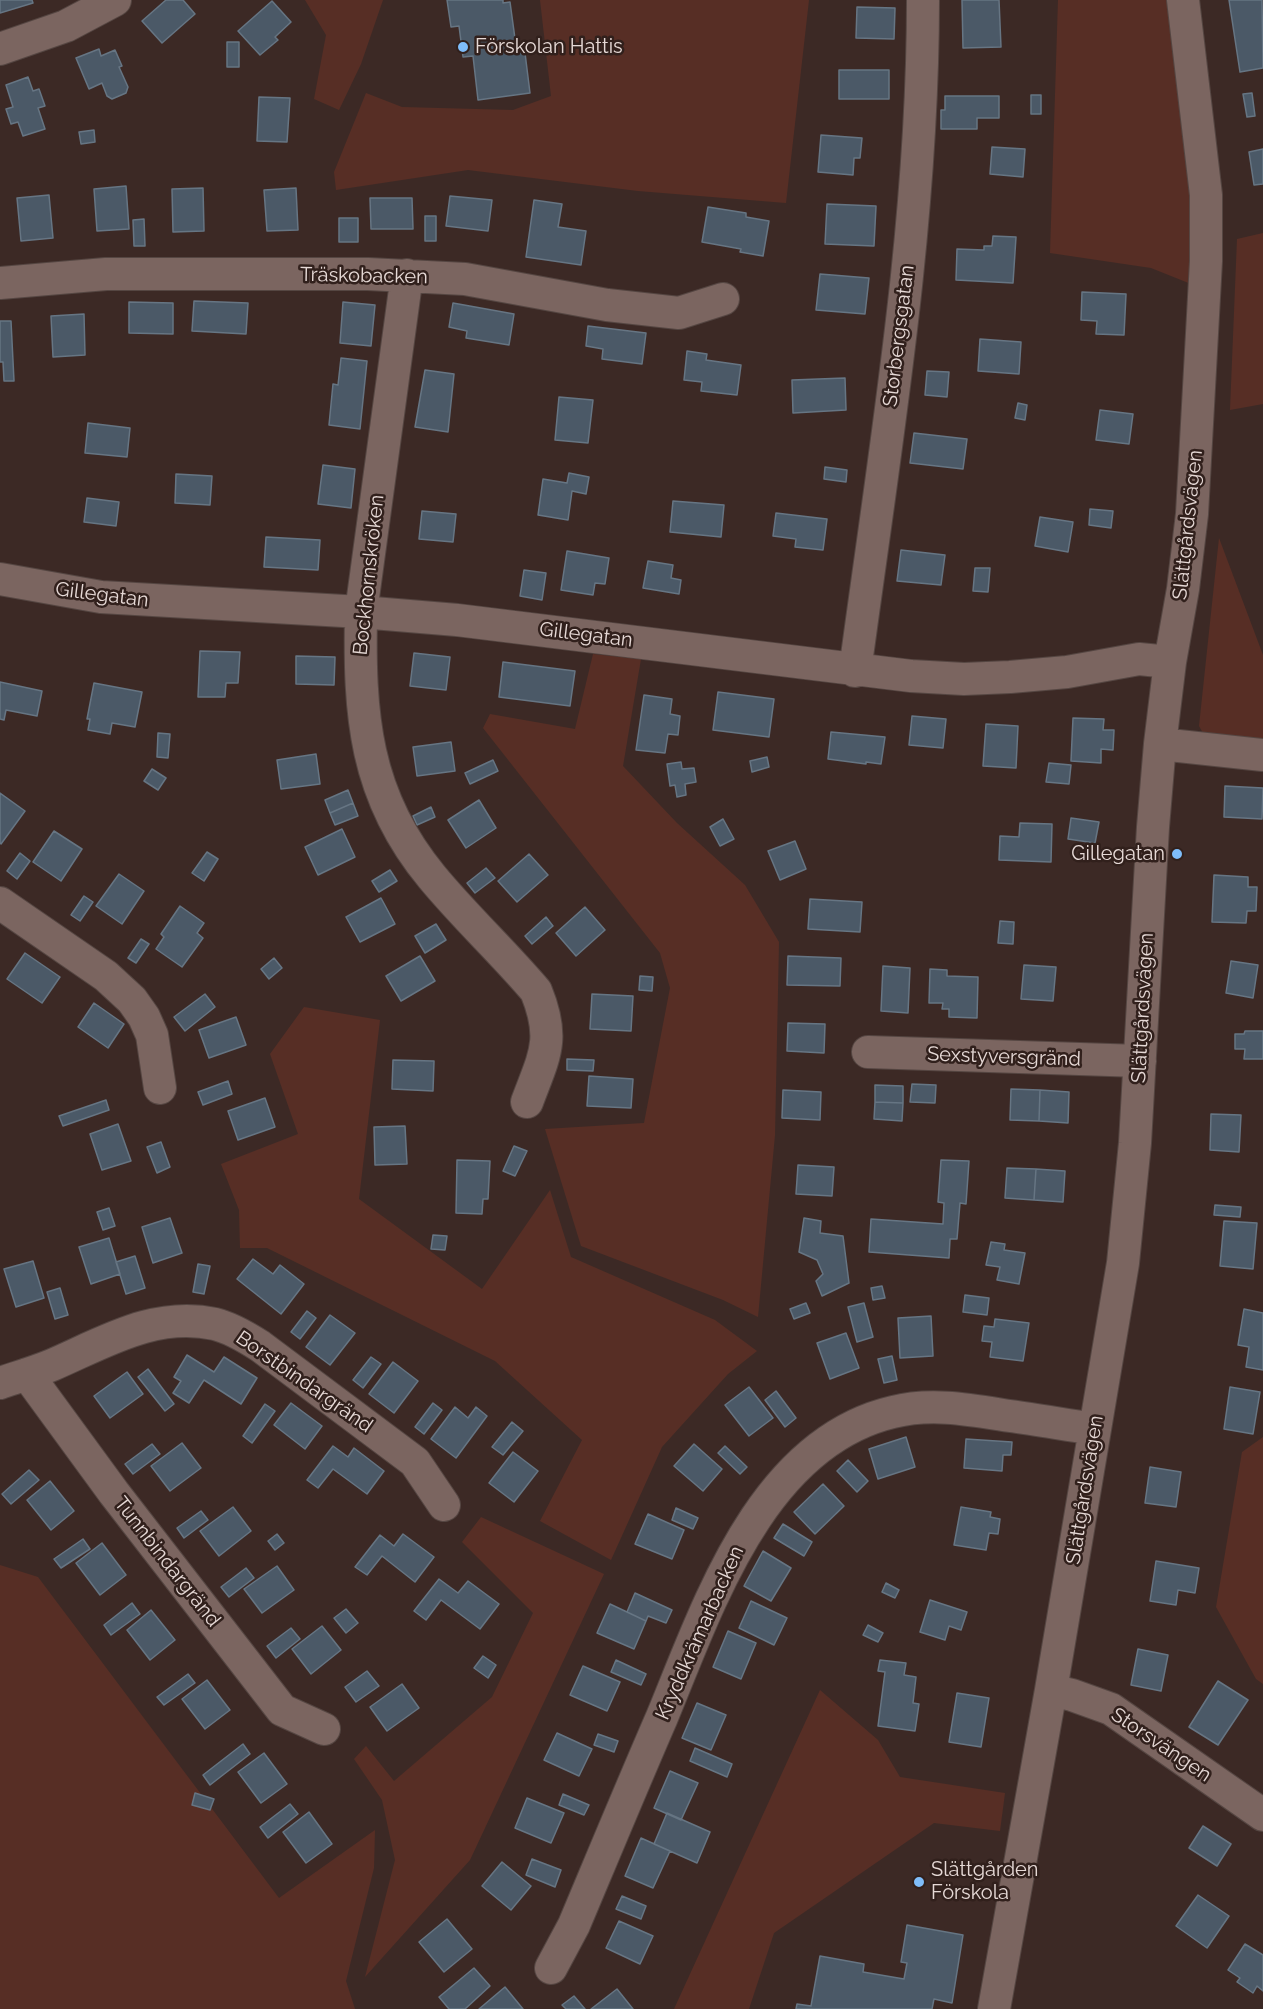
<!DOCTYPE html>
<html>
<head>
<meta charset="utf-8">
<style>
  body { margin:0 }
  canvas { display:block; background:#3c2925 }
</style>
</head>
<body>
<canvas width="1263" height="2009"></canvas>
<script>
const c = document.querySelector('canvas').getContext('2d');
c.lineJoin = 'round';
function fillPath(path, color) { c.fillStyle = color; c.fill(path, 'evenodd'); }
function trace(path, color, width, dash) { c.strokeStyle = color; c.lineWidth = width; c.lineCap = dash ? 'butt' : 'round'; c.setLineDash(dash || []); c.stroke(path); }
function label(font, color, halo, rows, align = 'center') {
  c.font = font + ' Raleway,sans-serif'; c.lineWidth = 5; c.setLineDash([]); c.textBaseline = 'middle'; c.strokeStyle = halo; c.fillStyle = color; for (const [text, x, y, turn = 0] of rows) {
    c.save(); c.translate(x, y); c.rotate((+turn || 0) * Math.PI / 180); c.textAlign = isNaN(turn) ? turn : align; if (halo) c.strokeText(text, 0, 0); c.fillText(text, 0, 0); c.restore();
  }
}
fillPath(new Path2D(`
  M305,0H383L361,64L339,110L314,99L326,35Z
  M540,0H809L786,203L638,191L468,170L336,190L334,172L366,93L402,107L513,110L551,96Z
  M1058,0H1168L1193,196L1191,284L1151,268L1050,253Z
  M1263,233V404L1230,410L1237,239Z
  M1219,538L1263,655V742L1204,735L1199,726Z
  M593,654L641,659L623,766L677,823L745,885L779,942L775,1135L758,1317L723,1300L581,1246L545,1129L644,1123L670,988L660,953L483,728L490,714L575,729Z
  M304,1007L380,1020L359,1199L482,1289L550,1190L571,1257L715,1320L757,1351L728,1374L662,1447L611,1560L540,1521L582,1440L495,1361L267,1248H240L239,1210L221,1164L298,1134L270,1054Z
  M1263,1437V1684L1256,1679L1216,1607L1242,1452Z
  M481,1517L604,1574L470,1860L365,1977L395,1860L382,1800L354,1759L366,1746L394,1781L492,1697L533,1613L462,1542Z
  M0,1565L38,1577L279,1898L375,1830L374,1868L346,1981L355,2009H0Z
  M820,1690L878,1740L900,1777L1005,1793L1000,1831L934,1823L774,1933L749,2009H674Z`), '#572e25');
const building = new Path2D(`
  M0,0H32L33,3L0,13Z
  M166,0H183L195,14L162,43L142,21Z
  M447,0H503V3L510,2L516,46L524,45L530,93L478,100L473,56L463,57L459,26L451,27Z
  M962,0H999L1001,47L963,48Z
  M1229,0H1262L1263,68L1240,72Z
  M272,1L291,22L275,37L278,40L260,55L238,31Z
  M857,7L895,8L894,39L856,38Z
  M227,42H239V67H227Z
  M99,49L101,56L115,50L122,66L119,67L128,87L126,93L112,99L107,96L102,83L89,89L76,58Z
  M839,70H889V99H839Z
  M28,77L33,91L39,89L45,106L38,108L45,129L23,136L18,122L11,124L6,109L13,107L6,85Z
  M1252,93L1255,116L1247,117L1243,94Z
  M1031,95H1041V114H1031Z
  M945,96H999V118H977V129H941V110H945Z
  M259,97L290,98L287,142L257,141Z
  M94,130L95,142L81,144L79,132Z
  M821,135L862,138L860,158H854L853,175L818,172Z
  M992,147L1025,149L1023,177L990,174Z
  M1263,149V184L1254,185L1249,152Z
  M126,186L129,229L97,231L94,189Z
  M203,188L204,231L173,232L172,189Z
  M296,188L298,230L267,231L264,190Z
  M49,195L53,238L21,241L17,198Z
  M450,196L492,200L488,231L446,226Z
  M370,198H412L413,229H371Z
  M534,200L562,204L558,227L586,231L581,265L526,257Z
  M827,204L876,206L874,246L825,244Z
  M708,207L746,213V217L769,221L763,256L740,252L741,249L702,242Z
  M425,216H436V241H425Z
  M339,218H358V242H339Z
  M144,219L145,246H134L133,220Z
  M993,236L1016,237L1013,283L956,280L957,249L984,250V246H992Z
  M820,274L869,278L865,314L816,310Z
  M1082,292L1126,294L1124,335L1096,334L1097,321L1081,320Z
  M194,301L248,303L246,334L192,331Z
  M129,302L173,303V334L129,333Z
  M343,302L375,305L371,346L340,343Z
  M453,303L514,314L509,345L466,338L467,331L449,327Z
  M84,314L85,355L53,357L51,316Z
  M0,321H11L14,381H4L3,362H0Z
  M588,326L646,333L642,364L602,359L603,349L586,346Z
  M980,339L1021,342L1019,374L978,371Z
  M687,351L707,354L706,360L741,365L737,395L701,391L702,382L684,380Z
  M341,358L367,361L360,429L329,425L333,384L338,385Z
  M425,370L454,374L448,432L415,427Z
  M927,371L949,372L947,397L925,395Z
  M845,378L846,410L793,413L792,380Z
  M559,397L593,400L588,443L555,440Z
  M1018,403L1027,405L1025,420L1015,418Z
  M1100,410L1133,414L1129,444L1096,440Z
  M88,423L130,428L127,457L85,453Z
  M914,433L967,439L963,469L910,463Z
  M323,465L355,469L351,508L318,504Z
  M825,467L847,470L846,482L824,479Z
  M569,473L589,477L586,494L572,491L568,520L538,515L543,479L567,483Z
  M176,474L212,476L210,505L175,503Z
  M87,498L119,502L116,526L84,522Z
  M673,501L724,505L721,537L670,532Z
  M1090,509L1113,511L1111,528L1089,525Z
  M422,511L456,514L453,542L419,539Z
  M776,513L827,519L823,550L795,547L796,539L773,536Z
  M1040,517L1073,522L1068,552L1035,546Z
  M266,537L320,540L318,570L264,567Z
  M901,550L945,555L941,585L897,581Z
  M567,551L609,558L605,584L595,583L593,595L561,590Z
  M648,561L673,565L671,578L681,580L679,594L643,588Z
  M975,568H990L988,592L973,591Z
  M524,570L546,573L542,600L520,596Z
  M200,651L240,652L238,683H226L225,697H198Z
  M414,653L450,657L446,690L410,686Z
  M296,656L335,657L334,685L296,684Z
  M503,662L575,671L570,706L499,697Z
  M0,682L42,691L37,716L6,710L4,720L0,719Z
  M94,683L142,692L135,727L112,723L110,734L88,730L90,719H87Z
  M718,692L774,699L769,737L713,730Z
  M644,695L672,699L670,714L680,716L678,735L668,734L665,753L636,750Z
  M912,716L946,719L943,748L909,745Z
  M1073,718L1104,719L1103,730H1114L1113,750L1101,749V763L1071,761Z
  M986,724L1018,726L1016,768L983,766Z
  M831,732L885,737L881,764L866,762V764L828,759Z
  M158,733L170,734L168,758L157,757Z
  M451,742L455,771L417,776L413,747Z
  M316,754L320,784L281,789L277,760Z
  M767,757L769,767L752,772L750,761Z
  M493,760L498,771L470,784L465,773Z
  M681,762L682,769L694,768L696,782L685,784L686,795L677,797L675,785L670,786L667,764Z
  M1049,763L1071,765L1069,784L1046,782Z
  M152,769L166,778L158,790L144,781Z
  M1225,786L1263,788L1262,819L1224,817Z
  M348,790L353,803L330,813L325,800Z
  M0,793L25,811L1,844L0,843Z
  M479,800L496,828L466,848L448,820Z
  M353,803L358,816L335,825L330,813Z
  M431,807L435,817L417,825L413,816Z
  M1071,818L1099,822L1095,843L1068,839Z
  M723,819L734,839L720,846L710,827Z
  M1020,823L1052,824L1051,862L999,860L1000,836L1019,837Z
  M342,829L355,857L318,875L305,847Z
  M54,831L82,849L61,881L33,862Z
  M795,841L806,869L780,880L768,851Z
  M207,852L218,859L204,881L192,873Z
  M20,853L30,861L17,879L7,871Z
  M529,854L548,875L517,902L498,881Z
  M486,868L495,878L475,893L467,883Z
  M390,870L397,881L379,892L372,881Z
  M119,874L144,891L122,924L96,906Z
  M1214,875L1248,877V887H1257L1256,911H1247L1246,923L1212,922Z
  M84,896L93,902L80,921L71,915Z
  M381,898L395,924L360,942L346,917Z
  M810,899L862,902L860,932L808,929Z
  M180,906L204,923L197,933L203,938L182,967L156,949L164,937L161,934Z
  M585,907L605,930L576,956L556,933Z
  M546,917L553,926L532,944L525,936Z
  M1000,921L1014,922L1013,944L998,943Z
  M436,924L446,940L425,953L415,936Z
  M141,939L149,944L136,963L128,958Z
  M25,953L60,977L42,1003L7,979Z
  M420,956L435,981L401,1001L386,976Z
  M788,956L841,958L840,986L787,985Z
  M274,958L282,968L269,979L261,969Z
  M1231,961L1258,965L1253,998L1226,993Z
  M1024,965L1056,967L1053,1001L1021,999Z
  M883,966L910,968L908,1013L881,1011Z
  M930,969L947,970V976L978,977L977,1018L949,1017V1009H942L943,1003H929Z
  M640,976L653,977L652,991L639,990Z
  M205,994L215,1007L185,1031L174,1017Z
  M592,994L633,996L631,1031L590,1029Z
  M94,1003L124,1024L108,1048L78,1027Z
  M236,1017L246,1045L209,1058L199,1030Z
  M788,1023L825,1024L824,1053L787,1051Z
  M1245,1031H1263V1059H1244L1245,1049H1235V1034H1244Z
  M567,1059L594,1060L593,1071L567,1070Z
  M393,1060L434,1061L433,1091L392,1089Z
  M589,1076L633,1079L631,1108L587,1106Z
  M228,1081L232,1094L203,1105L198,1092Z
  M912,1084L936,1085L935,1103L910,1102Z
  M875,1085L903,1086V1103L875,1102Z
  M1011,1089L1040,1090L1039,1121L1010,1120Z
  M783,1090L821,1092L820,1120L782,1118Z
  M1040,1090L1069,1092L1068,1123L1039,1121Z
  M265,1098L275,1127L238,1140L228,1111Z
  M106,1100L109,1110L63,1126L59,1116Z
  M875,1102L903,1103L902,1121L874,1119Z
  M1211,1114L1241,1115L1239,1152L1210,1150Z
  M118,1124L131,1161L102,1170L90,1134Z
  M405,1126L407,1164L375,1165L374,1127Z
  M161,1142L170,1167L157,1173L147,1147Z
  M514,1146L527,1151L515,1176L503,1171Z
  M457,1160L490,1161L488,1199H483L482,1214L456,1213Z
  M941,1160L969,1161L966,1204L960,1203L957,1239H950L949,1258L869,1252L871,1219L943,1224L944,1203L938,1202Z
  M798,1165L834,1167L832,1196L796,1194Z
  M1007,1168L1036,1169L1034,1200L1005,1198Z
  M1036,1169L1065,1171L1063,1202L1034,1200Z
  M1215,1205L1241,1207L1240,1217L1214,1215Z
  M109,1208L115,1226L103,1230L97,1212Z
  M170,1218L182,1253L153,1263L142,1227Z
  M804,1218L821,1221L820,1233L843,1236L849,1283L822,1296L816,1281L823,1274L817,1260L799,1252Z
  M1224,1221L1257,1223L1253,1269L1220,1266Z
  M433,1235L447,1236L445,1250L431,1249Z
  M109,1238L120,1274L91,1284L79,1247Z
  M991,1242L1005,1244L1004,1250L1025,1253L1019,1284L997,1280L1000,1267L986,1265Z
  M135,1256L145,1288L126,1294L116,1262Z
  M253,1259L273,1274L280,1265L304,1284L281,1314L237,1279Z
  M33,1261L44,1298L16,1307L4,1269Z
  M198,1264L210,1266L204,1294L193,1292Z
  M882,1286L885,1298L873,1300L871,1288Z
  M60,1288L68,1315L55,1319L47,1292Z
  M965,1295L989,1298L987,1315L963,1312Z
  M806,1303L810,1313L794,1319L790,1309Z
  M864,1303L873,1337L857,1342L848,1307Z
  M1244,1309L1263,1313V1370L1246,1367L1249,1347L1238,1345Z
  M307,1311L316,1318L300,1339L291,1332Z
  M330,1315L355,1333L330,1365L306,1347Z
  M931,1316L933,1356L900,1358L898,1318Z
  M995,1319L1029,1323L1023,1361L990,1357L992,1342L982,1341L984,1326L994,1327Z
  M846,1333L859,1368L830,1379L817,1343Z
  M187,1355L214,1372L224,1357L257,1378L241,1404L204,1380L189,1403L173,1393L181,1381L174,1377Z
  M892,1356L897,1380L884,1383L878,1359Z
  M371,1357L381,1364L363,1388L353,1380Z
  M393,1362L418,1381L394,1413L369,1394Z
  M148,1369L174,1404L165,1411L138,1377Z
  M127,1372L143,1394L110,1418L94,1396Z
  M749,1387L773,1418L749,1436L725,1405Z
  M1230,1387L1260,1392L1253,1434L1224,1429Z
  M776,1391L796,1418L785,1427L765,1400Z
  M291,1403L322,1426L305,1449L274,1425Z
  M433,1403L442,1410L424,1434L415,1427Z
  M265,1404L275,1411L252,1443L243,1436Z
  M455,1407L468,1418L476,1407L487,1416L456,1458L431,1439Z
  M512,1422L523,1431L503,1455L492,1447Z
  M906,1437L915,1467L878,1479L869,1449Z
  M966,1439L1012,1442L1011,1455H1003L1002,1471L964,1468Z
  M182,1443L201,1468L170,1491L151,1466Z
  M152,1444L160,1454L133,1474L125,1464Z
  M694,1444L722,1469L703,1491L674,1466Z
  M333,1446L348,1457L354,1448L384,1471L367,1494L333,1469L318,1488L307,1480Z
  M725,1446L747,1467L740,1474L718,1453Z
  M513,1452L538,1471L514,1502L489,1483Z
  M848,1460L868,1481L857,1492L837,1471Z
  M1150,1467L1181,1472L1176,1507L1145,1503Z
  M29,1470L39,1480L11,1504L2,1494Z
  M50,1481L74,1511L51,1530L27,1500Z
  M823,1484L844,1506L815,1534L794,1512Z
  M233,1507L251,1531L219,1556L200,1531Z
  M961,1507L991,1512L990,1517L1000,1519L998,1534L989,1533L986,1550L954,1545Z
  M676,1508L698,1518L693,1529L672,1520Z
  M201,1511L208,1520L184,1538L177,1528Z
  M648,1514L684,1530L672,1559L635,1544Z
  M783,1524L812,1542L804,1556L774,1538Z
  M277,1534L284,1543L275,1550L268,1541Z
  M403,1534L434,1557L415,1582L382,1556L367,1575L355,1567L380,1535L394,1546Z
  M83,1539L90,1549L61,1568L54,1559Z
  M102,1543L126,1575L100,1595L76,1563Z
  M763,1551L791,1568L771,1601L744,1586Z
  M1156,1561L1199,1568L1195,1593L1178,1590L1176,1605L1150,1601Z
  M277,1566L294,1590L262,1613L244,1589Z
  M246,1568L254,1578L229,1597L221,1587Z
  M439,1579L458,1593L468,1581L499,1604L480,1629L441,1600L426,1620L414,1611Z
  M886,1583L899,1590L895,1598L882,1592Z
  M635,1593L672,1610L666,1623L648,1616L646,1621L627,1612Z
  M930,1600L967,1612L961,1630L949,1626L945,1640L920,1632Z
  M751,1601L787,1618L774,1645L739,1628Z
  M132,1603L140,1614L111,1635L104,1625Z
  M610,1604L646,1621L634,1649L597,1633Z
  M346,1609L358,1623L346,1633L334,1618Z
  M151,1610L175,1640L150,1660L127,1630Z
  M868,1625L883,1633L878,1642L863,1635Z
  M322,1626L341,1650L311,1674L292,1649Z
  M291,1628L300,1639L276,1658L267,1646Z
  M728,1631L756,1643L741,1679L713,1667Z
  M1138,1649L1168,1655L1161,1691L1131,1685Z
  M483,1656L496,1665L488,1678L474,1668Z
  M616,1660L646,1674L641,1685L611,1672Z
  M880,1660L906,1663L904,1675L916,1677L913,1703L919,1704L915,1731L878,1726L885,1672L878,1671Z
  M583,1666L620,1682L607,1711L570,1695Z
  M367,1671L379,1686L356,1702L345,1687Z
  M188,1674L195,1683L164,1705L157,1697Z
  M207,1680L230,1710L205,1729L182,1699Z
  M1218,1681L1248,1700L1218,1745L1189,1727Z
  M402,1684L419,1708L387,1731L370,1707Z
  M957,1693L989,1698L981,1747L949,1742Z
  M697,1703L726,1715L711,1750L682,1738Z
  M557,1733L592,1749L579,1776L544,1760Z
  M598,1734L618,1741L614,1752L594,1745Z
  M243,1744L250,1754L210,1785L203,1775Z
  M695,1748L732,1764L727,1777L690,1761Z
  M264,1753L287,1784L261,1803L238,1772Z
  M670,1771L698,1783L681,1820L654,1808Z
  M195,1793L214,1799L210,1810L192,1805Z
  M563,1794L589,1805L584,1815L559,1805Z
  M527,1798L564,1813L551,1843L515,1828Z
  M290,1804L298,1814L268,1838L260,1827Z
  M309,1812L332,1844L306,1863L283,1832Z
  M667,1813L710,1832L697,1863L654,1844Z
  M1203,1826L1231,1844L1217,1866L1189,1848Z
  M641,1838L670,1851L653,1888L625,1876Z
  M532,1859L561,1870L555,1887L526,1875Z
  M502,1862L531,1886L511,1910L482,1886Z
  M1198,1895L1229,1916L1207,1948L1176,1926Z
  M622,1896L646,1906L641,1919L616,1909Z
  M447,1919L472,1949L444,1972L419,1942Z
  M619,1921L653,1936L640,1964L606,1948Z
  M907,1925L963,1935L952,2003L934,1999L932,2009H796L797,2004L811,2006L820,1956L864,1964L863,1972L904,1979L907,1963L901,1962Z
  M1245,1944L1263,1955V1991L1257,1986L1253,1993L1237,1982L1240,1978L1228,1970Z
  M474,1968L490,1986L465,2009H449L439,1997Z
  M505,1987L523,2009H479Z
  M617,1989L633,2009H591Z
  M574,1996L585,2009H566L562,2005Z`);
fillPath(building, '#4b5967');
trace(building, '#667583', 1.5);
const minor = new Path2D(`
  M0,49L66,26L115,0
  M407,275L361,612C359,714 364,795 432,877C465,917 503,952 536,991C556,1040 544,1056 527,1102
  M0,283L106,274H368L465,279L607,305L679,313L723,299
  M0,579L101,597L361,612L457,620L911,676L964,679L1010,677L1067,672L1139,659L1170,662
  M855,671C885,448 923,225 923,0
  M1160,744L1263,755
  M0,903L106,976L132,1000L144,1017L152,1035L160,1088
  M868,1052L1140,1061
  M27,1374L114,1493L282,1710L324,1729
  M0,1383C18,1377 35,1372 52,1365C105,1342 155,1311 215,1324C231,1328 246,1337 260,1346L415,1462L444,1505
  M1051,1690L1072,1695L1111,1709L1263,1815
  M551,1968L574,1925C603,1856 632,1786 662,1717C708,1606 761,1443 893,1412C932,1402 972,1410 1010,1416C1039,1420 1067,1425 1095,1429
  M994,2009L1051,1690L1123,1263L1135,1143L1153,827L1160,744L1170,662L1183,589L1192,514L1206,261V195L1183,0`);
trace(minor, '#554642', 34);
trace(minor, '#7b6560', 32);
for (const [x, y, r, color] of [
  [463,47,6,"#7fbdfa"],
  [1177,854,6,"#7fbdfa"],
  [919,1882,6,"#7fbdfa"]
]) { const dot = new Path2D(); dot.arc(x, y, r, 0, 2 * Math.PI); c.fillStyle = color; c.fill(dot); trace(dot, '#31201c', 2); }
label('20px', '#e6d9d6', '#31201c', [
  ["Förskolan Hattis",475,47],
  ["Gillegatan",1165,854,"right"],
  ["Slättgården",931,1870],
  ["Förskola",931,1893]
], 'left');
label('20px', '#e6d9d6', '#31201c', [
  ["Träskobacken",364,276,1],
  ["Storbergsgatan",899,336,-83],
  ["Slättgårdsvägen",1188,525,-84],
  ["Bockhornskröken",369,575,-84],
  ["Gillegatan",102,595,7],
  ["Gillegatan",586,635,7],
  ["Slättgårdsvägen",1143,1008,-87],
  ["Sexstyversgränd",1004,1057,2],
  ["Borstbindargränd",304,1382,35],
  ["Slättgårdsvägen",1085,1490,-81],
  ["Tunnbindargränd",167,1562,52],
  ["Kryddkrämarbacken",700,1633,-66],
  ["Storsvängen",1161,1745,34]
]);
</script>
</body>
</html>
